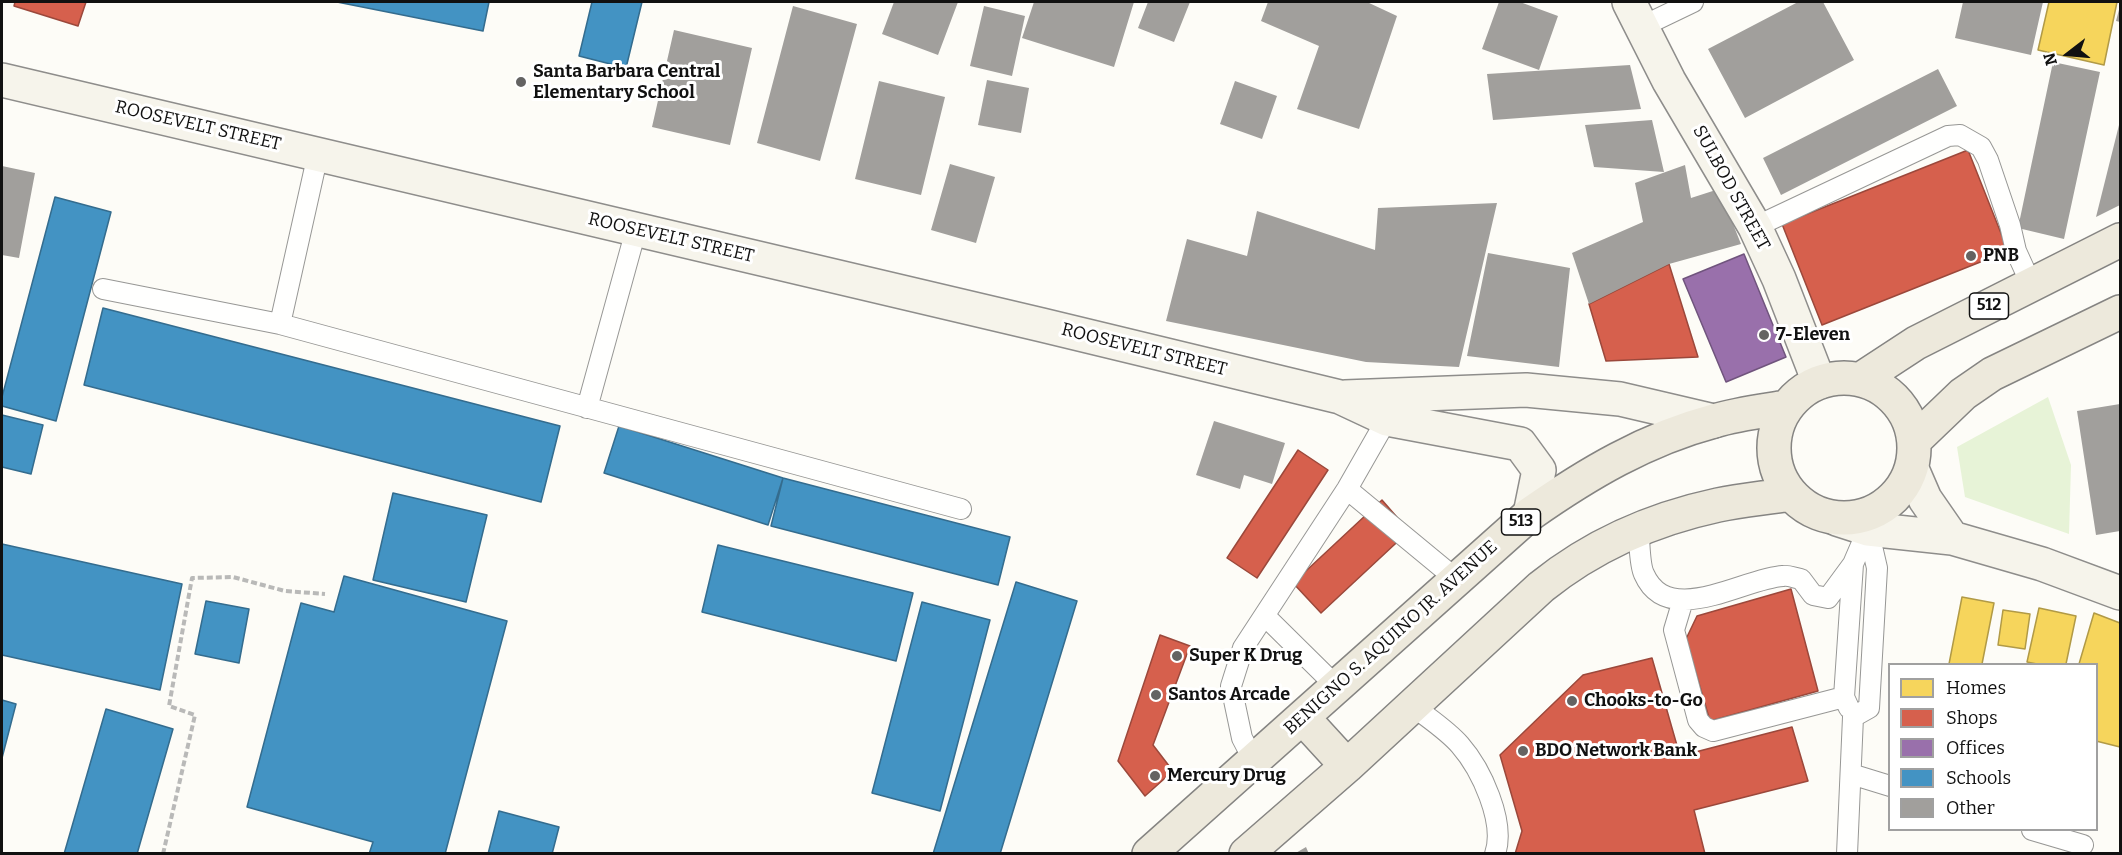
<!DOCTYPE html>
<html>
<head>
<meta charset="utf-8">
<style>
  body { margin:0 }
  #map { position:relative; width:2122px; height:855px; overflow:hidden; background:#fdfcf7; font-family:Bitter,serif }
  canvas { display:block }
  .frame { position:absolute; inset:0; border:3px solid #111; pointer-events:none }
  .legend { position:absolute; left:1888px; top:663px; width:210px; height:168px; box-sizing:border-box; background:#fff; border:2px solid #a0a0a0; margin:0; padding:8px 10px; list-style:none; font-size:18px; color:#111 }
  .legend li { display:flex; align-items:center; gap:12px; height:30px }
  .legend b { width:30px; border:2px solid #a0a0a0 }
  .north { position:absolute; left:2038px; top:24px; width:60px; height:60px; -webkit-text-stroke:4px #fff; paint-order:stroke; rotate:254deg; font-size:16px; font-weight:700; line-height:24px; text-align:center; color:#111 }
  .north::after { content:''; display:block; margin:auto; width:21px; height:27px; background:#111; clip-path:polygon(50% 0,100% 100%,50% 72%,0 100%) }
</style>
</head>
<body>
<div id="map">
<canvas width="2122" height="855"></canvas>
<div class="frame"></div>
<ul class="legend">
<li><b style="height:16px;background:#f6d55c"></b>Homes</li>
<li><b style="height:16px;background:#d6604d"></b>Shops</li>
<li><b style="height:16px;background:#9970ab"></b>Offices</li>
<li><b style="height:16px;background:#4393c3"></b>Schools</li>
<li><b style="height:16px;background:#a19f9c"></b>Other</li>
</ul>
<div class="north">N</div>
</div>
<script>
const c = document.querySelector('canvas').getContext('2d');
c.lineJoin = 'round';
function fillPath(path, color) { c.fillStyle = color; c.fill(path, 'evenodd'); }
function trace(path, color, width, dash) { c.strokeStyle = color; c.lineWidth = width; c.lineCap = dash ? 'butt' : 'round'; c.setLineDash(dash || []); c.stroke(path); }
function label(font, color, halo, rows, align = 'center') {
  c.font = font + ' Bitter,serif'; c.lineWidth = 6; c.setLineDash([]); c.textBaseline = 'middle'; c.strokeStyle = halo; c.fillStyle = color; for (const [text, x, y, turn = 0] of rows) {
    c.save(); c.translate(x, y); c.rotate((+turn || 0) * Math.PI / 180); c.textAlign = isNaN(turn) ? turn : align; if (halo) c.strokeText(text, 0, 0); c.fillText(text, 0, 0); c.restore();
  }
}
fillPath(new Path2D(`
  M2048,397L2071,465L2069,534L1965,497L1957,447Z`), '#e7f3d7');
const homes = new Path2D(`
  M2049,2H2117L2104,65L2038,50Z
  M1962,597L1994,603L1982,664H1949Z
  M2039,608L2076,616L2066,664H2037L2027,662Z
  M2003,610L2030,614L2025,649L1998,645Z
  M2094,613L2120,623V747L2096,741V664H2079Z`);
fillPath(homes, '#f6d55c');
trace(homes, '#b19a46', 1.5);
const shops = new Path2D(`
  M15,2H86L78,26L14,6Z
  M1968,150L2008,251L1822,325L1782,224Z
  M1669,264L1698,357L1606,361L1589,304Z
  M1298,450L1328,470L1257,578L1227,558Z
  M1382,500L1409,531L1321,613L1293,583Z
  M1791,589L1818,691L1710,721L1686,639L1697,616Z
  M1160,635L1190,646L1153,745L1173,771L1145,796L1118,761Z
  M1652,658L1680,756L1792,727L1808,781L1694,810L1705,854H1515L1522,831L1500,755L1583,675Z`);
fillPath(shops, '#d6604d');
trace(shops, '#9b483b', 1.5);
const offices = new Path2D(`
  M1744,254L1786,357L1726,382L1683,279Z`);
fillPath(offices, '#9970ab');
trace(offices, '#70547d', 1.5);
const schools = new Path2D(`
  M337,2H489L483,31Z
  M592,2H642L626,68L579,56Z
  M55,197L111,212L56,421L2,406V397Z
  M103,308L560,426L541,502L84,385Z
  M2,415L43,425L31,474L2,467Z
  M619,426L783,478L768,525L604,473Z
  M783,478L1010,537L998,585L771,526Z
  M393,493L487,515L466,602L373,580Z
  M2,544L182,584L160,690L2,655Z
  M718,545L913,593L896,661L702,612Z
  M344,576L507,621L445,854H369L373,842L247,807L301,603L334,612Z
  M1016,582L1077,601L1000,854H933Z
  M206,601L249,609L239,663L195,654Z
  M922,602L990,620L940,811L872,793Z
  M2,700L16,704L2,758Z
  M106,709L173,729L137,854H64Z
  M499,811L559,827L552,854H488Z`);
fillPath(schools, '#4393c3');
trace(schools, '#346c8e', 1.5);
fillPath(new Path2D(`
  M894,2H958L938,55L882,34Z
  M1034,2H1134L1114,67L1022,38Z
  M1148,2H1190L1174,42L1138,28Z
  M1268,2H1367L1397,16L1359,129L1297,109L1319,46L1261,21Z
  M1499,2H1520L1558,16L1539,70L1482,49Z
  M1798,2H1823L1854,60L1745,118L1708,49Z
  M1963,2H2043L2031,55L1955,38Z
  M793,6L857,24L820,161L757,143Z
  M984,6L1025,16L1012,76L970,66Z
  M2120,6V22L2116,21Z
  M674,30L752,48L730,145L652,127Z
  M2053,62L2100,72L2064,239L2018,228Z
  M1630,65L1641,109L1493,120L1487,74Z
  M1938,69L1957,106L1781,195L1763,158Z
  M987,80L1029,88L1021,133L978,125Z
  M879,81L945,97L921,195L855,179Z
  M1235,81L1277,96L1262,139L1220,124Z
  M1652,120L1664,172L1594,167L1585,125Z
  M2120,121V205L2096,217Z
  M950,164L995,177L976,243L931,230Z
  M1685,165L1691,198L1719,189L1741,244L1669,264L1589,304L1572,253L1643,222L1635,183Z
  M2,166L35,173L19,258L2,255Z
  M1497,203L1459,367L1366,362L1166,321L1187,239L1247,256L1257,211L1375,250L1378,208Z
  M1488,253L1570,268L1559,367L1467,356Z
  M2120,404V531L2096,535L2077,411Z
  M1214,421L1285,443L1272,484L1244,475L1240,489L1196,475Z
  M1306,847L1309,854H1294Z`), '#a19f9c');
const lane = new Path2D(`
  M1641,27L1693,2
  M1755,227L1948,136L1960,135L1981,147L1988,160L2010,225L2016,251L2031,284
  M103,289L280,324L318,154
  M280,324L961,509
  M587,408L636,230
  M1347,489L1456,579
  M1638,528C1640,541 1639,564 1644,574C1668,629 1744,578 1783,576C1788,575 1795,578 1801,579L1813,595L1828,598L1853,564
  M1683,600L1674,630L1698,720L1704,727L1713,731L1844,697
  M1265,616L1337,687
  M1413,706C1428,718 1447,730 1460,745C1481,769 1506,822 1495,854
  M1849,708L1844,697L1853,564L1868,529
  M1254,761L1242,738L1231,686L1243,648L1347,489L1387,419L1388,409
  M1851,774L1890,786
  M2032,830L2083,845
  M1847,854L1853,717L1869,708L1877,568L1868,529`);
const secondary = new Path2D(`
  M1629,2L1669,81L1755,227L1779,279L1819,382
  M2,80L1042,325L1340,397L1387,419L1520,444L1539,470L1530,514
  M1345,397L1526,390L1620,399L1714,421
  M1912,469L1925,499L1952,538
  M1837,519L1868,529L1952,538L2042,564L2120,593`);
const primary = new Path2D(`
  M1774 448a70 70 0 1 1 140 0a70 70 0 1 1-140 0Z
  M1861,379L1916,343L2120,240
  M1915,440L1963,394L1992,374L2120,312
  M1303,718L1347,766
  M1149,854L1530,514C1587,474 1646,439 1714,421C1737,414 1762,411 1786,407
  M1246,854L1347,766L1541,587C1593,545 1653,519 1718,505C1742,500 1766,498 1790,494`);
trace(lane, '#979795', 22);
trace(secondary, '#8e8d8b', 36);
trace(primary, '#858482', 36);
trace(new Path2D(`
  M163,854L195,715L169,706L192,578L233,577L285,591L325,594`), '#b9b9b8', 4, [6, 3]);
trace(lane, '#fffffe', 20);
trace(secondary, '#f6f4eb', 33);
trace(primary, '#ede9dc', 33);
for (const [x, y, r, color] of [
  [521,82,6,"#646362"],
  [1971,256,6,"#646362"],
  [1764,335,6,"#646362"],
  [1177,656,6,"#646362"],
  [1156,695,6,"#646362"],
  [1572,701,6,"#646362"],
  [1523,751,6,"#646362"],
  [1155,776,6,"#646362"]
]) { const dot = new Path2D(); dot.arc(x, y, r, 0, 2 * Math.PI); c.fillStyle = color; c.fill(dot); trace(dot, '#fff', 2); }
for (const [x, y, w] of [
  [1989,306,39],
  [1521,522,39]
]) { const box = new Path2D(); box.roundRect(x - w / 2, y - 13, w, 26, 4.5); c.fillStyle = '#fff'; c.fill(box); trace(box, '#111', 1.5); }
label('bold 16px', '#111', null, [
  ["512",1989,306],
  ["513",1521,522]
]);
label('bold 18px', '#111', '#fff', [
  ["Santa Barbara Central",533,72],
  ["Elementary School",533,93],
  ["PNB",1983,256],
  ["7-Eleven",1776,335],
  ["Super K Drug",1189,656],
  ["Santos Arcade",1168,695],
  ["Chooks-to-Go",1584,701],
  ["BDO Network Bank",1535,751],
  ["Mercury Drug",1167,776]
], 'left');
label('18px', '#111', '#fff', [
  ["ROOSEVELT STREET",198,126,13],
  ["SULBOD STREET",1731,188,61],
  ["ROOSEVELT STREET",671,238,13],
  ["ROOSEVELT STREET",1144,350,14],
  ["BENIGNO S. AQUINO JR. AVENUE",1391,638,-42]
]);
</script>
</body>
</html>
